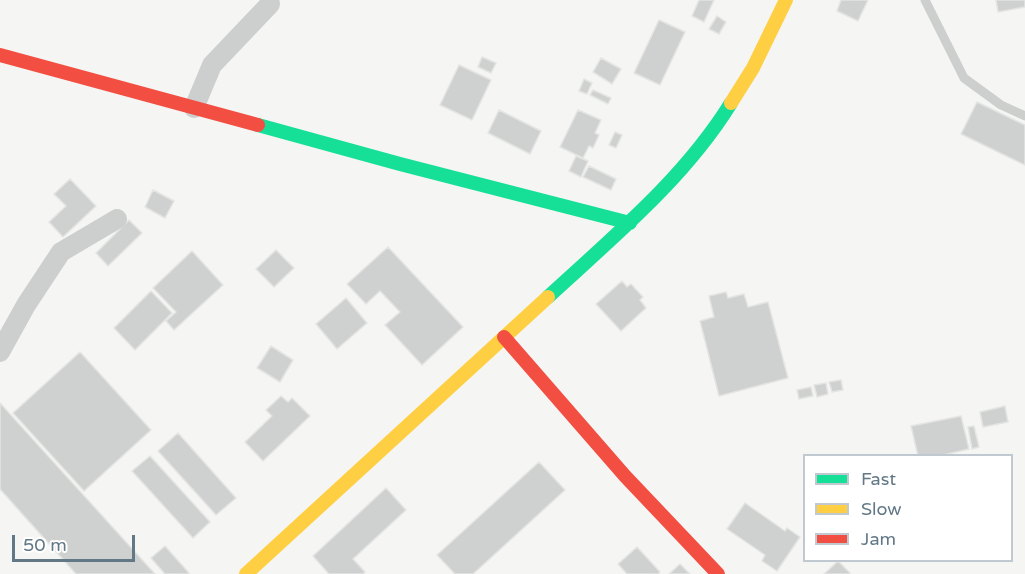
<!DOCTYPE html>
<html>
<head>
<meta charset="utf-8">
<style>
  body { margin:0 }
  #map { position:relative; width:1025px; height:574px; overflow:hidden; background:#f5f5f3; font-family:"Varela Round",sans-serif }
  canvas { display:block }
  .legend { position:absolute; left:803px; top:454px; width:210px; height:108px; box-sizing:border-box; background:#fff; border:2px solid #c0c9cf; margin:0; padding:8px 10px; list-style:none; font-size:18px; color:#627886 }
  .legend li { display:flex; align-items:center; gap:12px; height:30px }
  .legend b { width:30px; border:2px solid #c0c9cf }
  .scale { position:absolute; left:12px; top:535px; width:123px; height:27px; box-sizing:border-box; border:3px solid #627886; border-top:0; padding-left:8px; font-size:18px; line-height:21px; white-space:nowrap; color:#627886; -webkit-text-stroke:4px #fff; paint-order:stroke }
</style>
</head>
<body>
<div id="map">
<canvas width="1025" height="574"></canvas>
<ul class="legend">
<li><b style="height:8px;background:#16e098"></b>Fast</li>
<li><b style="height:8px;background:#ffcf43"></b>Slow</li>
<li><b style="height:8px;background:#f24e42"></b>Jam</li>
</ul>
<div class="scale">50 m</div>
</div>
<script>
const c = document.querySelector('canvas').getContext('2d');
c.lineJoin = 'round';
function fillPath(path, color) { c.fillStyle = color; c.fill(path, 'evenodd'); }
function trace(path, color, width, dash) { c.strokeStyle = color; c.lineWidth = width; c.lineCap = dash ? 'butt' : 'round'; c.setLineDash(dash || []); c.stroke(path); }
const building = new Path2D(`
  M699,0H714L704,22L692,16Z
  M841,0H868L858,21L837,11Z
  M996,0H1025V7L998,12Z
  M717,16L726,22L719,34L709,29Z
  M659,20L685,32L660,85L634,73Z
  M482,57L496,63L491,73L478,67Z
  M601,58L621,69L612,84L593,72Z
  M459,65L491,80L472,120L440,105Z
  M584,79L592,83L587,94L579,91Z
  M593,90L611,98L608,104L590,95Z
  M977,102L1025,125V165L961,134Z
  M499,110L541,131L530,154L488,133Z
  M578,110L601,120L595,133L599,135L593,148L589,146L583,158L560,147Z
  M615,132L622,135L616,148L609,145Z
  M576,156L588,161L581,177L569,171Z
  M589,166L616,179L611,190L583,177Z
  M70,179L96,206L63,237L49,222L66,206L54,194Z
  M153,190L174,201L165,218L145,207Z
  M129,220L142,233L108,266L96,253Z
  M388,247L463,327L422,365L385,325L400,312L380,291L366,304L347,284Z
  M276,250L294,268L274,287L256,269Z
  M192,251L223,285L174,330L166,321L176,312L153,288Z
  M622,281L627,287L631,284L643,297L640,300L646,308L621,331L596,304Z
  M151,291L172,313L135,350L114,328Z
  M726,292L728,298L744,294L748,307L768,302L788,378L719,396L700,321L714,317L709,296Z
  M346,298L367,323L337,349L316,324Z
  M271,346L293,360L280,382L257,368Z
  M80,352L151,430L84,491L13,413Z
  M841,380L843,390L832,392L829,382Z
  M826,383L828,394L817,397L814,385Z
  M811,387L813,396L799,399L797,390Z
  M281,396L288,402L292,398L310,416L263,461L245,442L272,416L266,410Z
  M0,403L155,574H76L0,489Z
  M1005,406L1008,422L983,427L980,412Z
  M961,416L969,449L939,456H918L911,426Z
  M974,426L979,447L972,449L968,427Z
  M178,433L236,498L216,515L158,451Z
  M150,456L210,522L193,538L132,471Z
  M539,462L565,490L473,574H455L437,555Z
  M386,488L406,510L353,559L365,572L363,574H329L313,556Z
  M745,503L785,531L787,528L800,537L777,571L762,561L765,555L727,529Z
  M165,546L189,573L188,574H165L151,558Z
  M637,547L660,572L658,574H627L618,564Z
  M838,561L850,573L849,574H824Z
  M680,564L690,574H669Z`);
fillPath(building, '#cfd1d1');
trace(building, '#e4e4e3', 1.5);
trace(new Path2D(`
  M925,0L964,78L1001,105L1025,116`), '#cdcece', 9);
trace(new Path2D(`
  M194,108L212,65L270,4
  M0,352L26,305L61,252L117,219`), '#cdcece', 20);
trace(new Path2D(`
  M258,125L400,164L630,223
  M548,297C613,237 684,179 731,103`), '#16e098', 14);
trace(new Path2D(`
  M731,103L753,68L786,0
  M246,574L548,297`), '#ffcf43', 14);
trace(new Path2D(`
  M0,55L258,125
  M504,337L625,476L718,574`), '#f24e42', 14);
</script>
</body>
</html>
